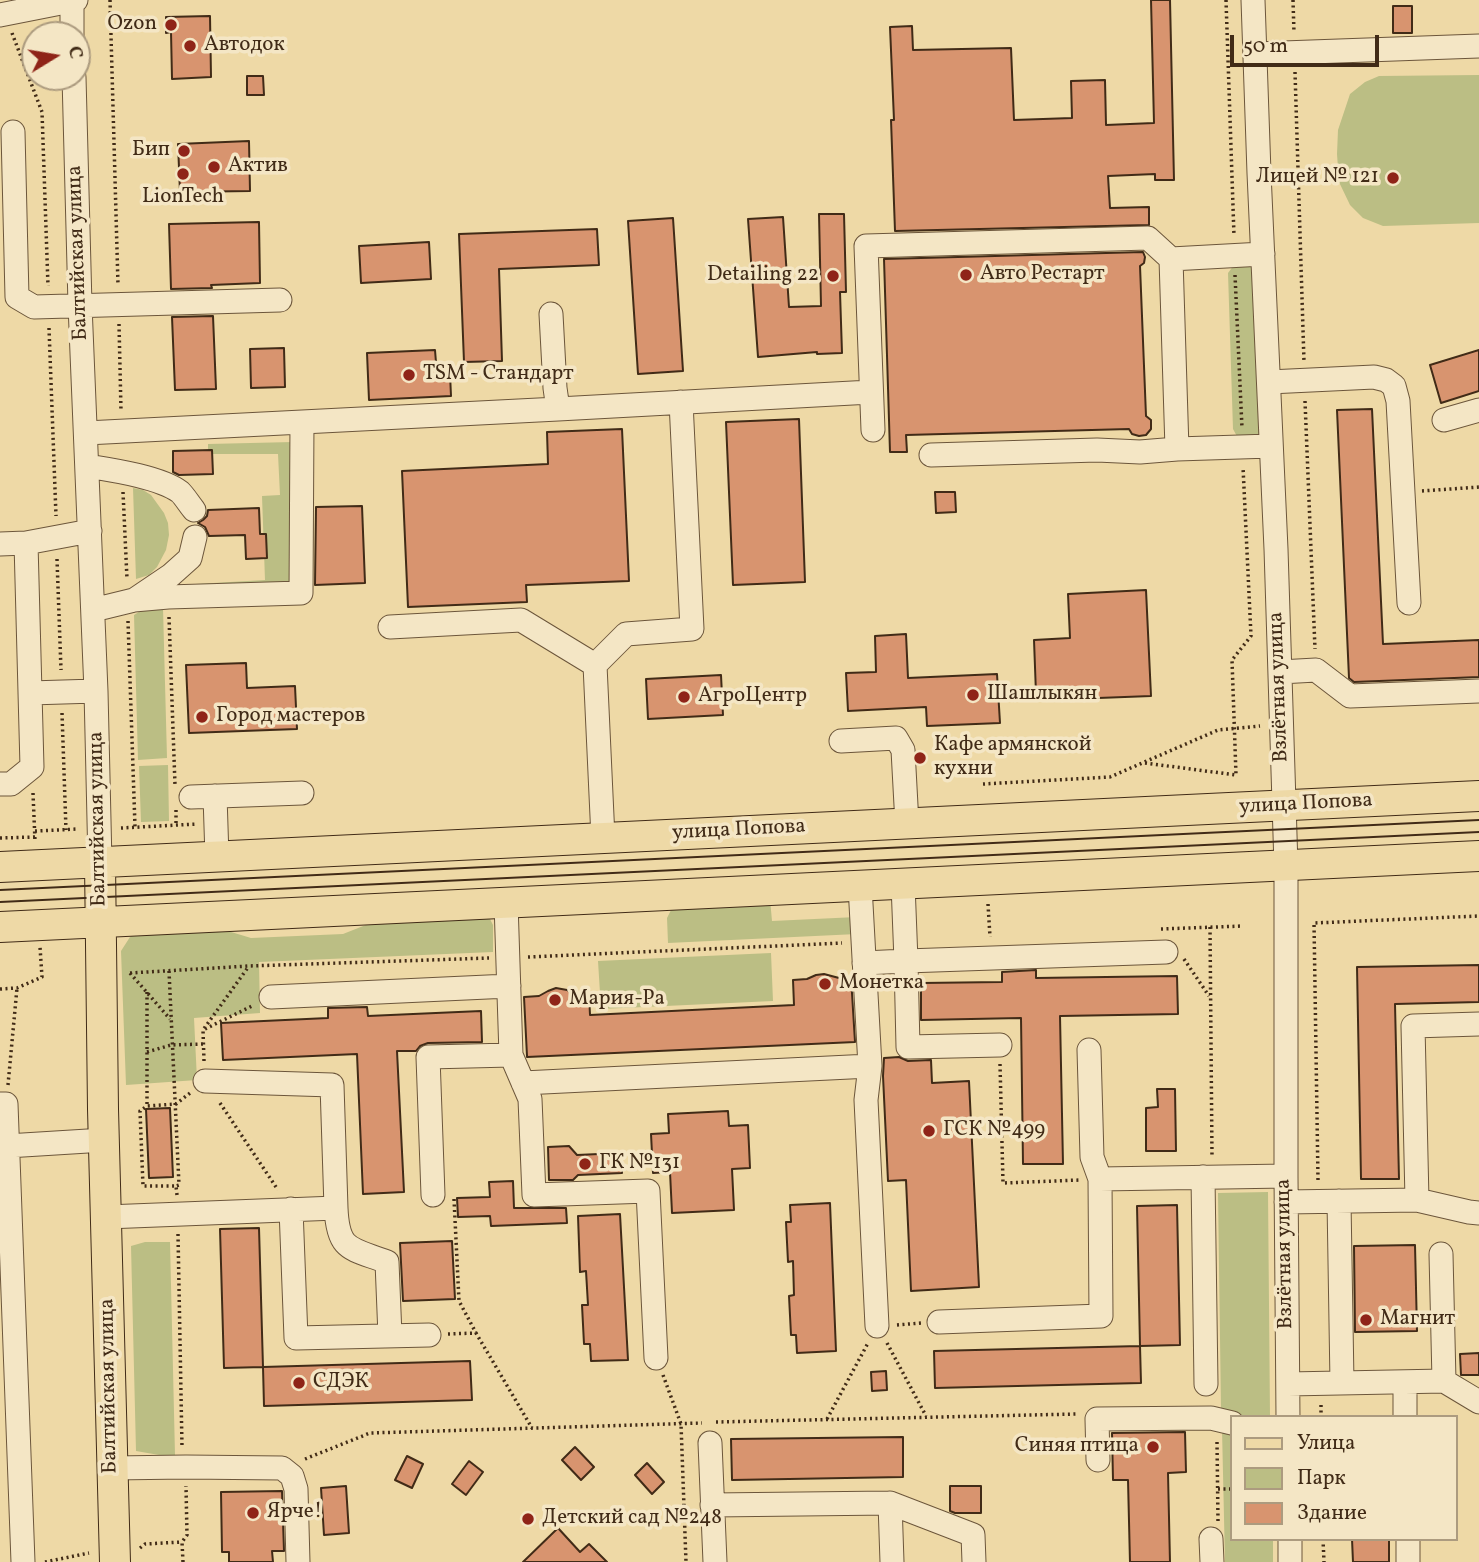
<!DOCTYPE html>
<html>
<head>
<meta charset="utf-8">
<style>
  body { margin:0 }
  #map { position:relative; width:1479px; height:1562px; overflow:hidden; background:#eed9a6; font-family:Vollkorn,serif }
  canvas { display:block }
  .legend { position:absolute; left:1230px; top:1415px; width:228px; height:126px; box-sizing:border-box; background:#f4e6c5; border:2px solid #ac9b7f; margin:0; padding:9px 12px; list-style:none; font-size:21px; color:#412b17 }
  .legend li { display:flex; align-items:center; gap:14px; height:35px }
  .legend b { width:35px; border:2px solid #ac9b7f }
  .north { position:absolute; left:21px; top:21px; width:70px; height:70px; box-sizing:border-box; background:#f4e6c5; border:2px solid #ac9b7f; border-radius:50%; rotate:79deg; font-size:19px; font-weight:700; line-height:28px; text-align:center; color:#412b17 }
  .north::after { content:''; display:block; margin:auto; width:24px; height:32px; background:#8f2418; clip-path:polygon(50% 0,100% 100%,50% 72%,0 100%) }
  .scale { position:absolute; left:1230px; top:35px; width:149px; height:32px; box-sizing:border-box; border:4px solid #412b17; border-top:0; padding-left:9px; font-size:21px; line-height:24px; white-space:nowrap; color:#412b17; -webkit-text-stroke:5px #f4e6c5; paint-order:stroke }
</style>
</head>
<body>
<div id="map">
<canvas width="1479" height="1562"></canvas>
<ul class="legend">
<li><b style="height:9px;background:#eed9a6"></b>Улица</li>
<li><b style="height:19px;background:#bbbe84"></b>Парк</li>
<li><b style="height:19px;background:#d8946f"></b>Здание</li>
</ul>
<div class="north">С</div>
<div class="scale">50 m</div>
</div>
<script>
const c = document.querySelector('canvas').getContext('2d');
c.lineJoin = 'round';
function fillPath(path, color) { c.fillStyle = color; c.fill(path, 'evenodd'); }
function trace(path, color, width, dash) { c.strokeStyle = color; c.lineWidth = width; c.lineCap = dash ? 'butt' : 'round'; c.setLineDash(dash || []); c.stroke(path); }
function label(font, color, halo, rows, align = 'center') {
  c.font = font + ' Vollkorn,serif'; c.lineWidth = 7; c.setLineDash([]); c.textBaseline = 'middle'; c.strokeStyle = halo; c.fillStyle = color; for (const [text, x, y, turn = 0] of rows) {
    c.save(); c.translate(x, y); c.rotate((+turn || 0) * Math.PI / 180); c.textAlign = isNaN(turn) ? turn : align; if (halo) c.strokeText(text, 0, 0); c.fillText(text, 0, 0); c.restore();
  }
}
fillPath(new Path2D(`
  M1479,75V223L1383,226L1363,218L1350,205L1339,182L1337,154L1338,130L1350,94L1365,82L1379,76Z
  M1248,263L1258,271L1263,425L1257,441L1240,442L1233,429L1228,273L1234,265Z
  M293,442L292,574L286,589L180,588L196,584L265,580L262,496L280,495L278,454H208V444Z
  M133,488L143,490L151,495L164,513L168,523L169,535L166,550L157,567L149,575L136,579Z
  M163,608L167,758L138,760L134,615L142,610Z
  M168,765L169,821L141,822L139,766Z
  M770,899L772,921L857,917V934L668,943L667,918L672,908Z
  M488,915L493,925V952L259,962L260,1013L194,1018L197,1080L126,1085L121,951L130,937L141,929L208,925L251,938L343,934L386,917Z
  M771,953L773,1001L601,1009L598,961Z
  M1268,1192L1270,1417H1240L1221,1410L1218,1193Z
  M145,1242H170L175,1455L165,1456L136,1451L131,1246Z
  M1222,1429L1232,1432V1539H1273V1562H1225Z`), '#bbbe84');
const building = new Path2D(`
  M1151,0H1170L1174,180H1155V174L1108,176L1110,208L1149,207V225L895,231L891,120H894L890,27L912,26L913,50L1011,48L1014,120L1072,118L1071,81L1105,80L1106,125L1154,123Z
  M1393,6H1412V33H1393Z
  M210,16L211,77L172,79L171,32L166,33V17Z
  M247,76H263L264,95H247Z
  M249,141L250,191L180,192L178,144Z
  M819,214H844L846,292H840L842,353L817,354V352L758,357L748,219L783,217L789,307L821,306Z
  M673,218L683,371L638,374L628,221Z
  M259,222L260,283L211,285L212,288L171,289L169,224Z
  M597,229L599,265L499,269L502,361L464,362L459,234Z
  M429,242L431,279L361,283L359,246Z
  M1143,252L1145,257L1144,263L1140,266L1146,416L1151,420V429L1146,435L1139,436L1132,434L1129,429L906,435L907,452H890L884,259Z
  M213,316L216,389L175,390L172,317Z
  M284,348L285,387L251,388L250,349Z
  M435,350L437,375L450,374L451,396L369,400L367,353Z
  M1479,350V391L1441,403L1430,365Z
  M1372,409L1383,644L1479,640V677L1354,682L1349,678L1337,410Z
  M799,419L805,582L733,585L726,422Z
  M622,429L629,581L526,585L527,602L408,607L402,471L548,464L547,432Z
  M212,450L213,474L179,475L173,472V451Z
  M935,492H955L956,512L936,513Z
  M362,506L365,583L315,585L316,507Z
  M259,508L260,534H266L267,558L246,559L245,535L209,536L205,527L198,523L203,520L207,516L208,510Z
  M1146,590L1151,696L1072,699V693L1036,694L1034,640L1070,638L1068,594Z
  M906,634L908,678L997,674L1000,723L927,726L926,707L848,711L846,673L876,672L875,636Z
  M246,663L247,688L295,686L297,729L189,733L186,665Z
  M721,675L723,715L648,719L646,679Z
  M1479,965V1002L1395,1004L1399,1179H1361L1357,967Z
  M1036,970V978L1177,976L1178,1014L1060,1016L1063,1164H1023L1021,1018L921,1020V983L1002,982V972Z
  M824,974L839,978L851,977L855,1042L527,1057V1056L524,997L539,996L548,991L556,988L567,990L573,994H589L590,1015L794,1005L793,980L807,979L816,975Z
  M367,1007L368,1016L481,1011L482,1042L428,1043L420,1046L416,1051H397L404,1192L363,1194L357,1054L223,1060L221,1023L328,1018V1008Z
  M899,1057L908,1061L931,1060L932,1083L969,1081L979,1287L911,1291L906,1180L888,1181L883,1076L884,1058Z
  M1157,1089H1175L1176,1151H1146V1108L1158,1107Z
  M170,1108L173,1177L149,1178L146,1109Z
  M728,1111L729,1126L748,1125L750,1168L732,1169L734,1210L672,1213L670,1172L653,1173L651,1134L669,1133L668,1114Z
  M569,1146L577,1155L621,1153L622,1173L578,1175L573,1180H549L548,1147Z
  M513,1181L514,1208H566L567,1223L491,1226L490,1216L458,1217L457,1198L490,1197L489,1182Z
  M830,1203L836,1351L797,1353L796,1335H791L789,1296L794,1295L793,1261L788,1262L786,1222H791L790,1205Z
  M1177,1205L1180,1345L1140,1346L1137,1206Z
  M620,1214L628,1360L591,1361L590,1344H584L582,1305H588L586,1271L580,1272L578,1216Z
  M259,1228L263,1367L224,1368L220,1229Z
  M452,1241L455,1299L403,1301L400,1243Z
  M1415,1245L1417,1331L1355,1332L1354,1246Z
  M1140,1346L1141,1383L935,1388L934,1351Z
  M1479,1353V1375H1461L1460,1354Z
  M470,1361L472,1400L264,1406L263,1367Z
  M886,1371L887,1390L872,1391L871,1372Z
  M1185,1432L1186,1472L1168,1473L1170,1562H1130L1128,1480H1113L1112,1433Z
  M903,1437V1477L732,1480L731,1439Z
  M575,1447L594,1467L581,1480L562,1460Z
  M407,1456L423,1464L412,1488L395,1480Z
  M469,1461L483,1472L466,1495L452,1484Z
  M647,1463L664,1482L652,1494L635,1475Z
  M346,1486L349,1533L324,1535L321,1488Z
  M950,1486H981V1513H955L950,1511Z
  M282,1491L284,1551H272L273,1562H229V1552H222L221,1492Z
  M558,1528L580,1552L589,1544L607,1562H523Z
  M1352,1539H1389V1562H1353Z`);
fillPath(building, '#d8946f');
trace(building, '#412b17', 2);
const minor = new Path2D(`
  M72,0V35
  M1253,0L1259,173L1276,549L1286,866V1176L1288,1417
  M0,15L76,0
  M1255,54L1479,46
  M74,77L80,305L96,691L100,863
  M13,132L17,297L34,307L280,300
  M1263,254L1171,259L1177,449L1271,446
  M1269,382L1374,377L1386,380L1394,386L1398,401L1409,603
  M558,409L871,392
  M1444,420L1479,410
  M873,430L866,246L1148,238L1171,259
  M86,433L558,409L555,388L551,314
  M931,455L1097,450L1140,452L1177,449
  M87,466C112,470 160,477 180,492C185,497 189,504 194,510
  M26,543L90,531
  M0,544L26,543L32,767L11,784H0
  M134,600L168,597L301,593L302,422
  M93,610L134,600L171,575L190,558L195,537
  M390,627L521,620L595,665
  M1280,672L1316,670L1350,696L1479,691
  M30,693L96,691
  M841,741L896,738L903,750L907,824
  M215,796L217,857
  M191,797L302,793
  M603,838L595,665L626,634L692,629L681,402
  M903,884L906,961L1166,952
  M860,886L870,1066L866,1100L877,1326
  M506,903L511,1055L530,1099L534,1195L648,1191L656,1358
  M864,963L906,961L908,1047L1000,1045
  M271,997L509,986
  M1089,1050L1092,1157L1100,1179
  M205,1081L332,1085L336,1208
  M523,1083L870,1066
  M0,1104H6L23,1562
  M7,1146L104,1140
  M1203,1177L1206,1384
  M433,1195L428,1057L511,1055
  M1417,1200L1413,1026L1479,1024
  M1339,1201L1342,1383
  M1286,1202L1417,1200L1469,1212L1479,1213
  M291,1209L296,1338L429,1335
  M106,1217L336,1208C338,1252 351,1248 387,1262L390,1336
  M1441,1254L1444,1381
  M939,1322L1101,1316L1100,1179L1286,1176
  M1405,1382V1417
  M1288,1384L1444,1381L1479,1402
  M710,1443L715,1562
  M1098,1460L1097,1419L1211,1418L1232,1423
  M112,1468L186,1467L282,1468L292,1476L296,1489L298,1562
  M712,1505L890,1503
  M1211,1539L1212,1562
  M1290,1539V1562
  M1408,1539V1562
  M892,1562L890,1503L973,1535L974,1562`);
const major = new Path2D(`
  M100,863L103,1109L115,1562
  M0,867L1479,796
  M0,927L1479,856`);
trace(minor, '#6c563b', 25);
trace(major, '#412b17', 32);
trace(new Path2D(`
  M110,0L118,285
  M1226,0L1234,236
  M1293,0L1294,33
  M12,33L42,112L48,286
  M1295,72L1304,362
  M1235,275L1242,428
  M119,324L121,411
  M49,328L56,516
  M1305,401L1315,649
  M1422,491L1479,487
  M123,492L127,579
  M57,559L61,670
  M169,617L175,785
  M128,621L135,827
  M62,713L66,830
  M1145,763L1236,775L1232,660L1251,636L1243,467
  M983,784L1110,777L1218,730L1260,726
  M33,793L35,841
  M176,810V825
  M121,828L197,824
  M35,831L78,829
  M0,838L35,837
  M988,904L990,937
  M1210,927L1212,1157
  M1161,929L1243,926
  M528,957L842,943
  M1184,959L1209,996
  M169,971L179,1185L176,1186
  M130,973L249,966L489,958
  M130,973L170,1019
  M0,989L17,988L42,977L40,947
  M147,992V1106
  M205,1029L252,1006
  M147,1052L171,1045L204,1044
  M204,1061L203,1030L249,966
  M1000,1064L1003,1183L1080,1180
  M8,1085L17,988
  M220,1103L278,1190
  M1318,1180L1314,923L1479,916
  M177,1195L176,1186H143L140,1111L147,1106L176,1104L190,1093
  M454,1199L459,1301L476,1333
  M178,1234L182,1447
  M897,1325L921,1323
  M448,1334L476,1333L532,1428
  M887,1343L926,1416
  M663,1375L681,1424L686,1562
  M1321,1405V1417
  M827,1419L868,1343
  M716,1422L1076,1414
  M1217,1442L1218,1521
  M305,1459L370,1433L702,1423
  M1218,1489H1232
  M1323,1539L1324,1562
  M140,1548L145,1544L182,1542
  M45,1562L89,1553
  M183,1562L182,1542L187,1535L186,1486`), '#412b17', 3.5, [2, 3.5]);
trace(minor, '#f4e6c5', 23);
trace(major, '#eed9a6', 30);
trace(new Path2D(`
  M0,890L1479,820
  M0,902L1479,832`), '#412b17', 2);
for (const [x, y, r, color] of [
  [171,25,7,"#8f2418"],
  [190,46,7,"#8f2418"],
  [184,151,7,"#8f2418"],
  [214,167,7,"#8f2418"],
  [183,174,7,"#8f2418"],
  [1393,178,7,"#8f2418"],
  [966,275,7,"#8f2418"],
  [833,276,7,"#8f2418"],
  [409,375,7,"#8f2418"],
  [973,695,7,"#8f2418"],
  [684,697,7,"#8f2418"],
  [202,717,7,"#8f2418"],
  [920,758,7,"#8f2418"],
  [825,984,7,"#8f2418"],
  [555,1000,7,"#8f2418"],
  [929,1131,7,"#8f2418"],
  [585,1164,7,"#8f2418"],
  [1366,1320,7,"#8f2418"],
  [299,1383,7,"#8f2418"],
  [1153,1447,7,"#8f2418"],
  [253,1513,7,"#8f2418"],
  [528,1519,7,"#8f2418"]
]) { const dot = new Path2D(); dot.arc(x, y, r, 0, 2 * Math.PI); c.fillStyle = color; c.fill(dot); trace(dot, '#f4e6c5', 2.5); }
label('21px', '#412b17', '#f4e6c5', [
  ["Ozon",157,25,"right"],
  ["Автодок",204,46],
  ["Бип",170,151,"right"],
  ["Актив",228,167],
  ["Лицей № 121",1379,178,"right"],
  ["LionTech",183,198,"center"],
  ["Авто Рестарт",980,275],
  ["Detailing 22",819,276,"right"],
  ["TSM - Стандарт",423,375],
  ["Шашлыкян",987,695],
  ["АгроЦентр",698,697],
  ["Город мастеров",216,717],
  ["Кафе армянской",934,746],
  ["кухни",934,770],
  ["Монетка",839,984],
  ["Мария-Ра",569,1000],
  ["ГСК №499",943,1131],
  ["ГК №131",599,1164],
  ["Магнит",1380,1320],
  ["СДЭК",313,1383],
  ["Синяя птица",1139,1447,"right"],
  ["Ярче!",267,1513],
  ["Детский сад №248",542,1519]
], 'left');
label('21px', '#412b17', '#f4e6c5', [
  ["Балтийская улица",79,253,-92],
  ["Взлётная улица",1280,687,-92],
  ["улица Попова",1306,805,-3],
  ["Балтийская улица",99,819,-91],
  ["улица Попова",739,831,-3],
  ["Взлётная улица",1286,1254,-91],
  ["Балтийская улица",110,1386,-91]
]);
</script>
</body>
</html>
